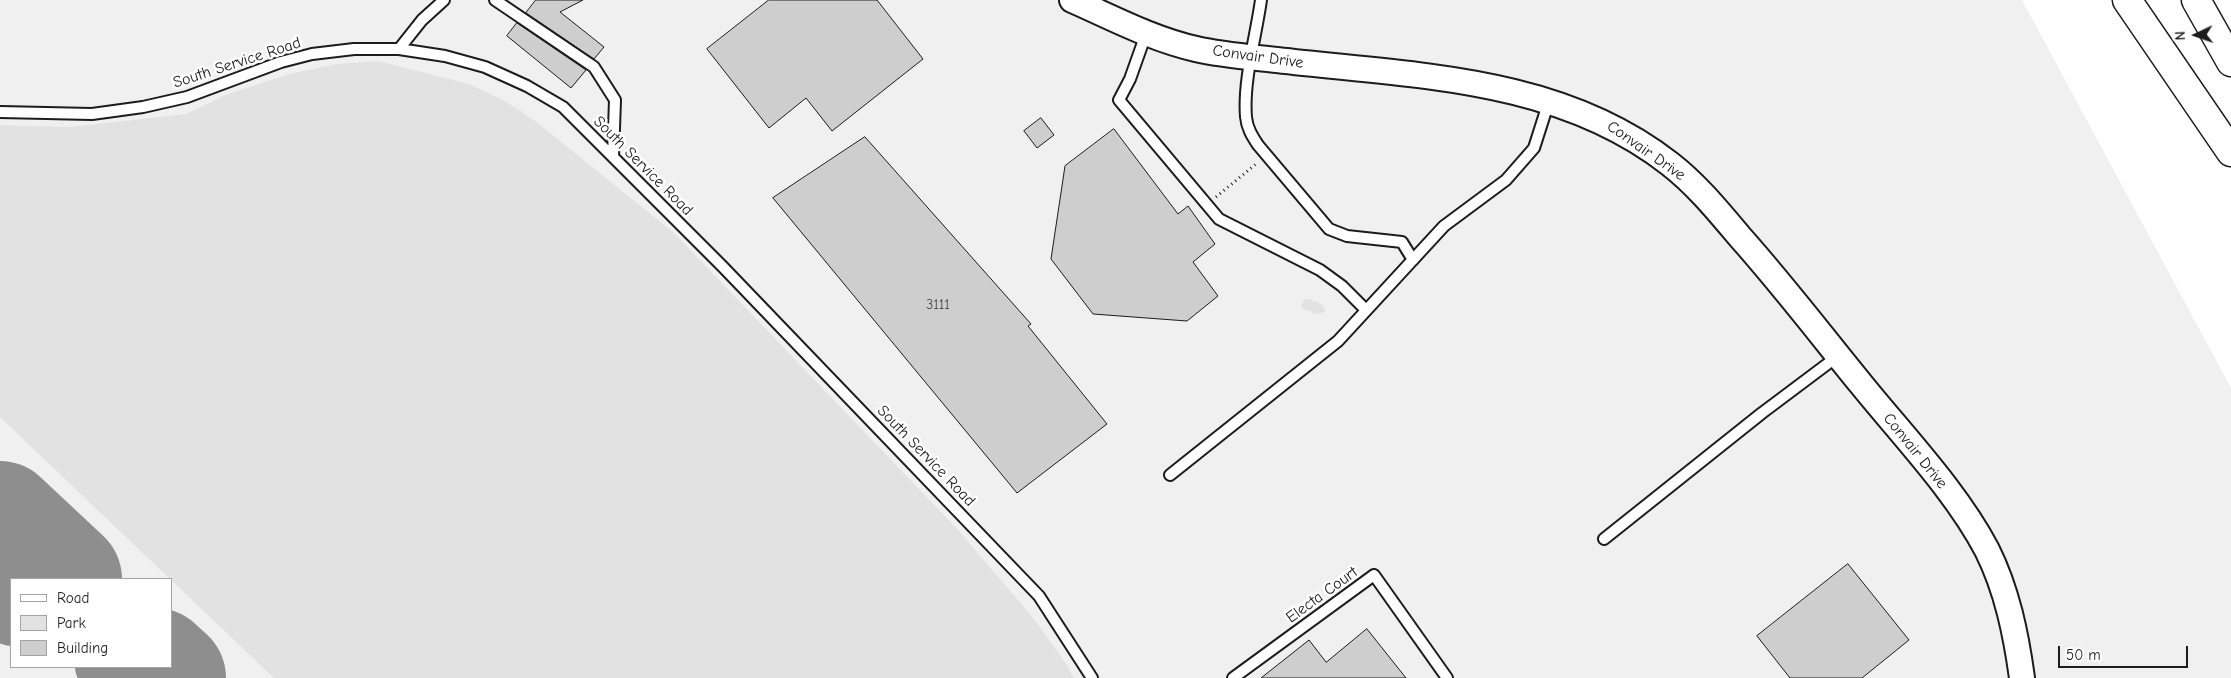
<!DOCTYPE html>
<html>
<head>
<meta charset="utf-8">
<style>
  body { margin:0 }
  #map { position:relative; width:2231px; height:678px; overflow:hidden; background:#fff; font-family:"Comic Neue",sans-serif }
  canvas { display:block }
  .legend { position:absolute; left:10px; top:578px; width:162px; height:90px; box-sizing:border-box; background:#fff; border:1px solid #a4a4a4; margin:0; padding:6px 9px; list-style:none; font-size:15px; color:#1c1c1c }
  .legend li { display:flex; align-items:center; gap:10px; height:25px }
  .legend b { width:25px; border:1px solid #a4a4a4 }
  .north { position:absolute; left:2171px; top:10px; width:50px; height:50px; -webkit-text-stroke:4px #fff; paint-order:stroke; rotate:267deg; font-size:14px; font-weight:700; line-height:20px; text-align:center; color:#1c1c1c }
  .north::after { content:''; display:block; margin:auto; width:18px; height:22px; background:#1c1c1c; clip-path:polygon(50% 0,100% 100%,50% 72%,0 100%) }
  .scale { position:absolute; left:2058px; top:646px; width:130px; height:22px; box-sizing:border-box; border:2px solid #1c1c1c; border-top:0; padding-left:6px; font-size:15px; line-height:18px; white-space:nowrap; color:#1c1c1c; -webkit-text-stroke:4px #fff; paint-order:stroke }
</style>
</head>
<body>
<div id="map">
<canvas width="2231" height="678"></canvas>
<ul class="legend">
<li><b style="height:6px;background:#fff"></b>Road</li>
<li><b style="height:14px;background:#e2e2e2"></b>Park</li>
<li><b style="height:14px;background:#cecece"></b>Building</li>
</ul>
<div class="north">N</div>
<div class="scale">50 m</div>
</div>
<script>
const c = document.querySelector('canvas').getContext('2d');
c.lineJoin = 'round';
function fillPath(path, color) { c.fillStyle = color; c.fill(path, 'evenodd'); }
function trace(path, color, width, dash) { c.strokeStyle = color; c.lineWidth = width; c.lineCap = dash ? 'butt' : 'round'; c.setLineDash(dash || []); c.stroke(path); }
function label(font, color, halo, rows, align = 'center') {
  c.font = font + ' "Comic Neue",sans-serif'; c.lineWidth = 5; c.setLineDash([]); c.textBaseline = 'middle'; c.strokeStyle = halo; c.fillStyle = color; for (const [text, x, y, turn = 0] of rows) {
    c.save(); c.translate(x, y); c.rotate((+turn || 0) * Math.PI / 180); c.textAlign = isNaN(turn) ? turn : align; if (halo) c.strokeText(text, 0, 0); c.fillText(text, 0, 0); c.restore();
  }
}
fillPath(new Path2D(`
  M0,0H2022L2231,388V678H0ZM11,579H171V667H11Z`), '#f0f0f0');
fillPath(new Path2D(`
  M378,61L469,84L505,101L535,121L673,232L960,532L1034,619L1067,665L1074,678H274L0,417V125L70,127L186,114L228,94L289,74L337,64Z
  M1305,299H1311L1314,303L1316,301L1323,306L1325,311L1322,313L1313,314L1309,310L1306,311L1301,306Z`), '#e2e2e2');
trace(new Path2D(`
  M0,619L11,623
  M98,667L118,678`), '#8e8e8e', 46);
trace(new Path2D(`
  M0,520L63,579
  M155,667L167,678`), '#8e8e8e', 118);
const building = new Path2D(`
  M536,0H583L560,12L604,47L594,59L526,13Z
  M769,0H877L923,59L832,131L806,98L769,128L707,49Z
  M517,23L586,70L571,88L507,36Z
  M1041,118L1054,135L1037,148L1024,131Z
  M1114,129L1178,214L1188,206L1215,244L1193,262L1218,296L1187,321L1093,314L1051,259L1065,166Z
  M865,137L1031,324L1028,326L1107,424L1017,493L773,198Z
  M1848,564L1909,640L1862,678H1790L1757,636Z
  M1367,629L1406,678H1261L1309,640L1326,662Z`);
fillPath(building, '#cecece');
trace(building, '#1c1c1c', 1);
const service = new Path2D(`
  M495,0L594,67L615,100L613,157
  M1261,0C1256,36 1243,81 1246,117C1247,128 1252,136 1258,145L1329,229L1347,236L1402,242L1413,260
  M1146,34L1130,79L1119,100L1219,219L1320,270L1342,286L1366,310
  M399,49L422,20L444,0
  M0,112L92,114L143,107L187,97L281,62L312,54L354,49H399L445,56L485,67L527,86L563,107L723,267L1039,596L1092,678
  M1170,475L1338,341L1444,226L1506,180L1534,148L1549,101
  M1604,539L1762,413L1838,356
  M1233,678L1374,575L1447,678`);
const tertiary = new Path2D(`
  M1072,0C1113,18 1152,39 1196,49C1222,55 1250,57 1277,60C1412,76 1558,76 1670,164C1697,185 1718,211 1740,237C1782,284 1821,335 1861,384C1903,436 1956,491 1987,550C2007,590 2016,634 2022,678`);
const motorway = new Path2D(`
  M2127,0L2231,152
  M2196,0L2231,62`);
trace(service, '#1c1c1c', 14);
trace(tertiary, '#1c1c1c', 28);
trace(motorway, '#1c1c1c', 31);
trace(new Path2D(`
  M1216,197L1256,164`), '#1c1c1c', 3, [1, 4]);
trace(service, '#fff', 10);
trace(tertiary, '#fff', 24);
trace(motorway, '#fff', 28);
label('14px', '#484848', null, [
  ["3111",938,305]
]);
label('16px', '#1c1c1c', '#fff', [
  ["Convair Drive",1258,57,8],
  ["South Service Road",237,63,-18],
  ["Convair Drive",1646,151,35],
  ["South Service Road",643,166,45],
  ["Convair Drive",1915,451,51],
  ["South Service Road",926,456,46],
  ["Electa Court",1322,595,-36]
]);
</script>
</body>
</html>
